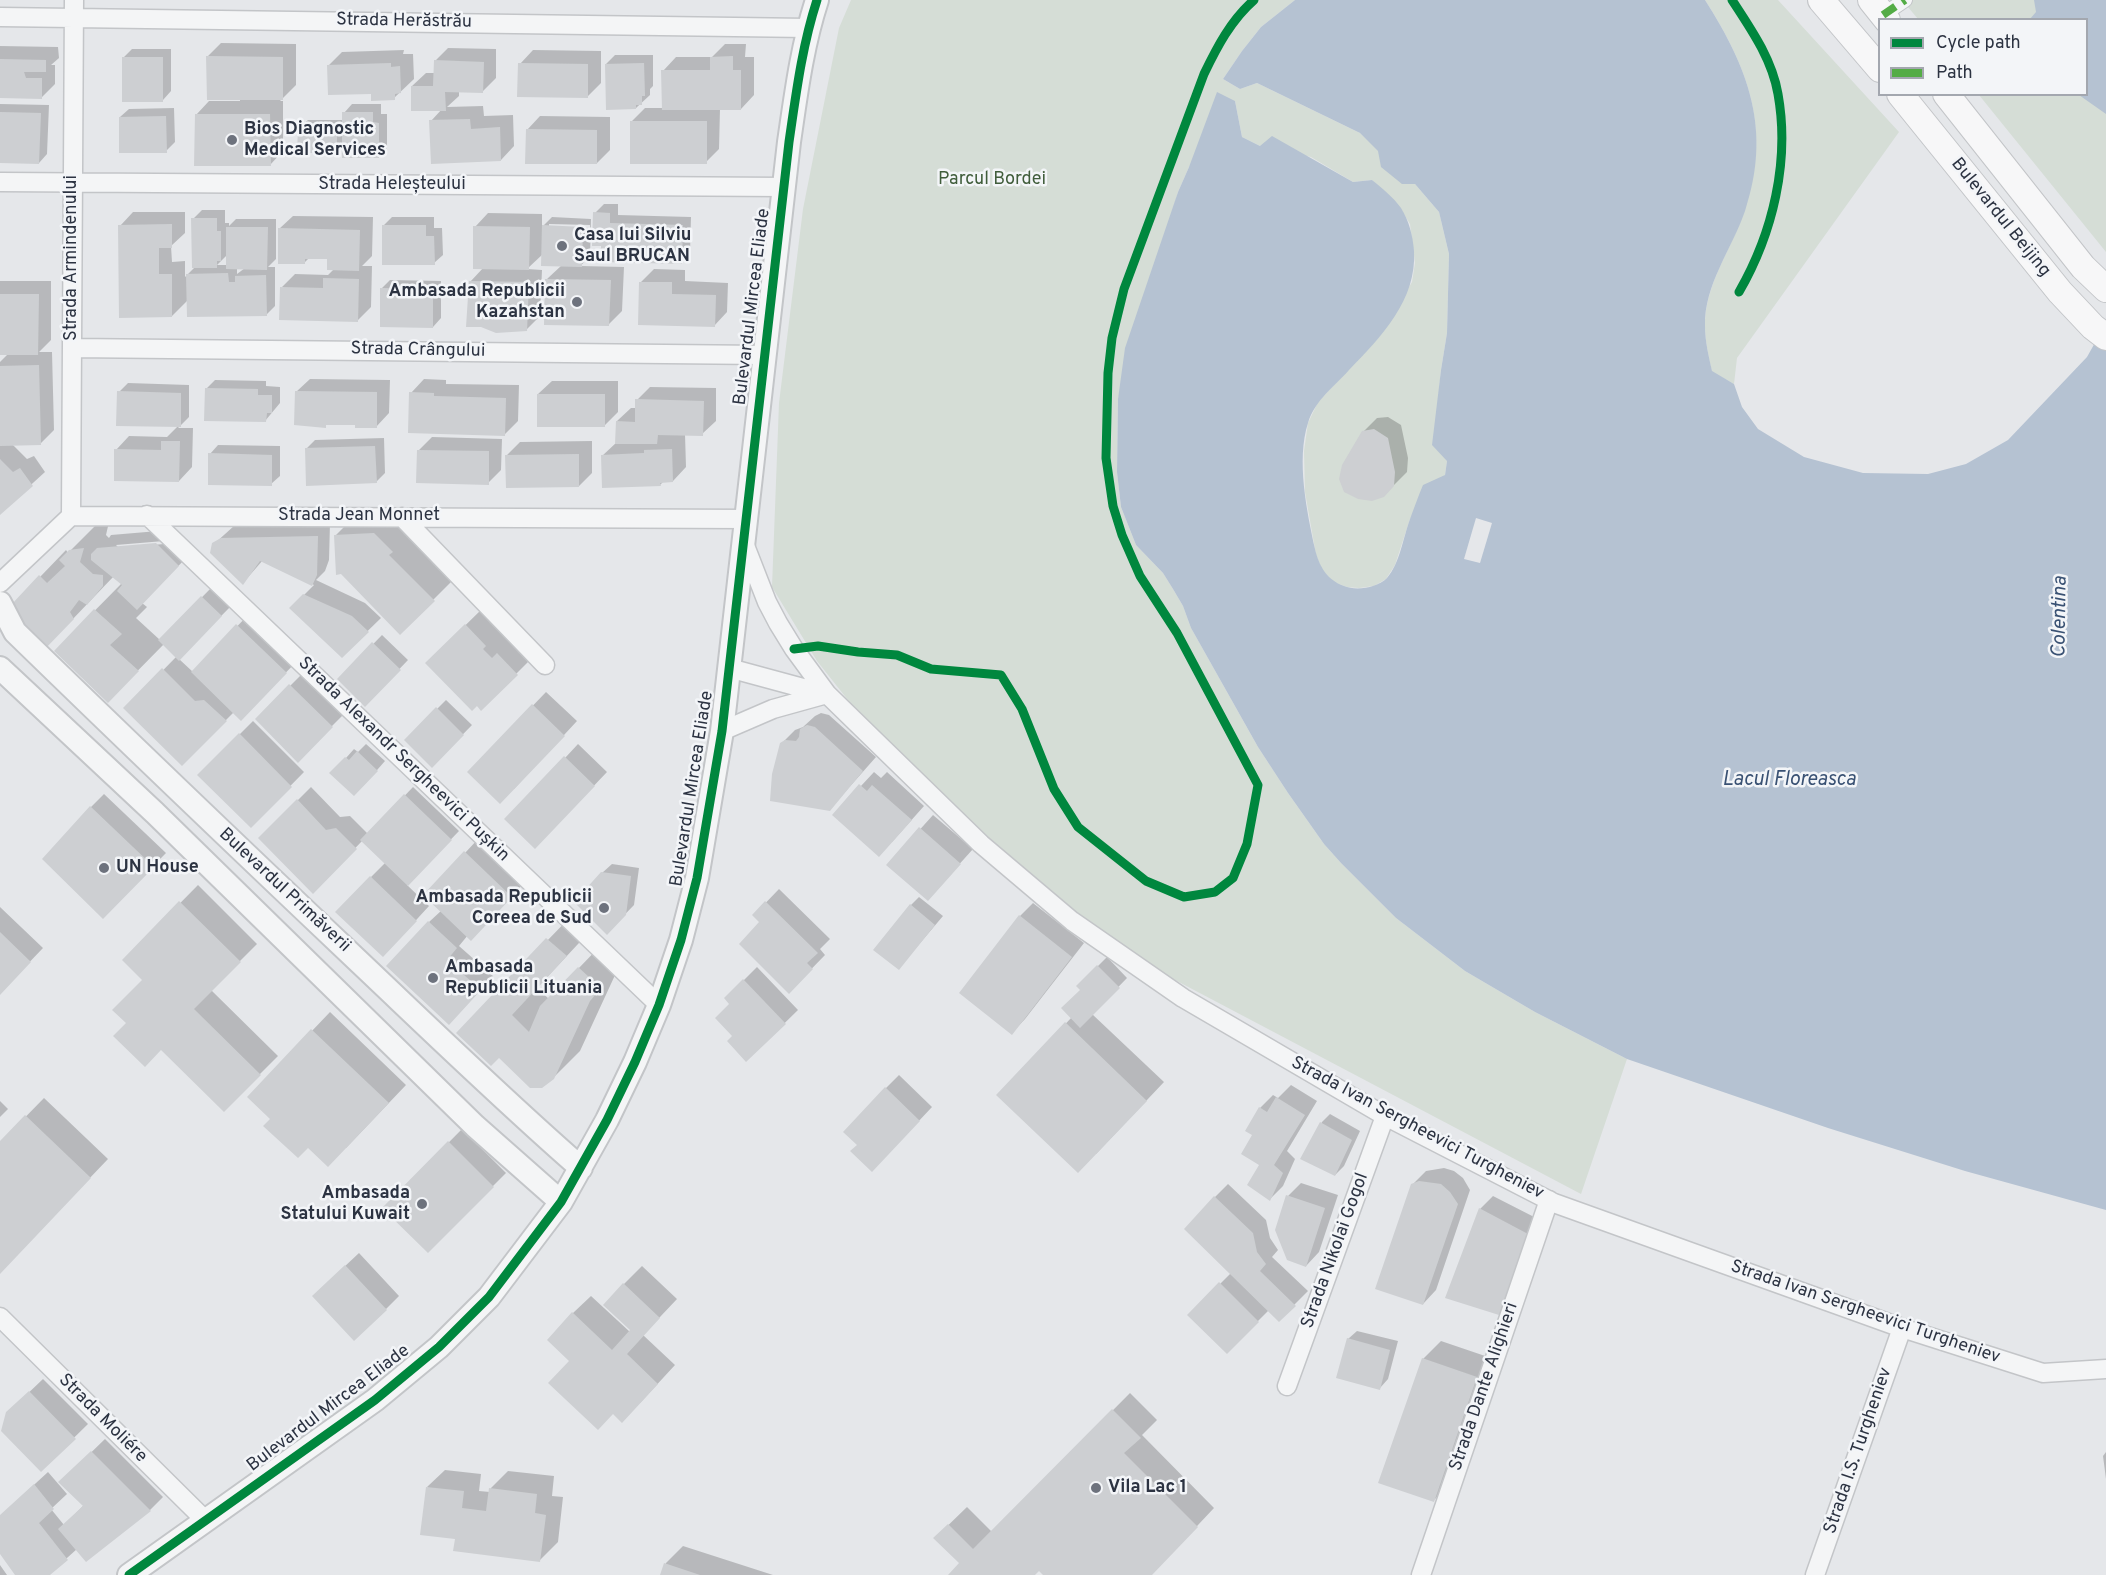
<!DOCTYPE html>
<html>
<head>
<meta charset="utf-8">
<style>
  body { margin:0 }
  #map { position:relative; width:2106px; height:1575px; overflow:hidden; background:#e5e7ea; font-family:Overpass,sans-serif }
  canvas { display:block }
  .legend { position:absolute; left:1878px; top:18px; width:210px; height:78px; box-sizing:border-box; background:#f3f5f8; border:2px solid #a3a7af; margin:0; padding:8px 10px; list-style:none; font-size:18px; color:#2c3342 }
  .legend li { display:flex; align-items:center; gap:12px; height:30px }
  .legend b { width:30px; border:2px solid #a3a7af }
</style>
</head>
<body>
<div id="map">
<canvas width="2106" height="1575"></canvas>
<ul class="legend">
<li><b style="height:8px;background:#00873e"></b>Cycle path</li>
<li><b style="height:8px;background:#54ac46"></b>Path</li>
</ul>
</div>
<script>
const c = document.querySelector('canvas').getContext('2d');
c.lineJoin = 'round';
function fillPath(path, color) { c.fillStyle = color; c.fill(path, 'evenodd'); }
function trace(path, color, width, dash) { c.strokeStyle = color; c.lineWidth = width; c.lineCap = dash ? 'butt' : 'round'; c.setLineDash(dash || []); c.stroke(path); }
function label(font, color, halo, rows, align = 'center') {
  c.font = font + ' Overpass,sans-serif'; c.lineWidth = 5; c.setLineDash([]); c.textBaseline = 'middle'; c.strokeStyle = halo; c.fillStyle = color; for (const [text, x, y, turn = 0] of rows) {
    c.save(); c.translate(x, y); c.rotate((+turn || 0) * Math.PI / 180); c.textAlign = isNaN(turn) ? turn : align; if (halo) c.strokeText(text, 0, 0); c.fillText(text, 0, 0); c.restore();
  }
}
fillPath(new Path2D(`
  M851,0H1295L1261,27L1242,51L1223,79L1240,89L1257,83L1360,133L1415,184L1439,212L1449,254L1447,333L1441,370L1438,401L1447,461L1445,475L1410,519L1395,565L1386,579L1374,586L1359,588L1347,587L1333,582L1322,570L1316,555L1305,492L1304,451L1308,423L1318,402L1379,337L1412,282L1415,263L1410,224L1400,208L1372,180L1353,182L1311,157L1260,146L1242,137L1235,101L1189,167L1178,192L1118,399L1117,472L1121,507L1136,545L1163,573L1173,589L1183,606L1191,628L1258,747L1288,793L1324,844L1341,863L1396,918L1465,971L1535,1012L1627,1059L1581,1194L1158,971L1056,900L970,825L867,724L817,661L772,587L779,403L803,209L839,28Z
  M1705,0H1778L1899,132L1737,358L1734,384L1712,372C1709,357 1705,342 1705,327C1704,285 1732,249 1744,211C1772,130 1749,69 1705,0Z
  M1902,0H2106V252L1979,95L2086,94V20L1918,19Z`), '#d5ddd6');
fillPath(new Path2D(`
  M1295,0H1705C1749,69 1772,130 1745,211C1732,249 1704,285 1705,326C1705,342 1709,357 1712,371L1734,384L1742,407L1758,429L1804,457L1863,473L1928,474L1966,464L2008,440L2087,357L2106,323V1210L1965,1171L1828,1128L1627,1059L1535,1012L1465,971L1396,918L1341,863L1324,844L1288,793L1258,747L1191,628L1183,606L1173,589L1163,573L1136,545L1121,507L1117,472L1118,399L1125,348L1178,192L1189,167L1217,92L1235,101L1242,137L1260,146L1272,136L1353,182L1372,180C1382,188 1393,197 1401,208C1409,221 1413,236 1414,251C1417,300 1381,337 1349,370C1334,387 1315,400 1308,423C1296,460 1307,512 1315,549C1319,566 1327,580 1344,586C1356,591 1377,588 1387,578C1400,563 1403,538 1410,519C1414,508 1418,497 1423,485L1445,475L1447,461L1432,445L1441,370L1447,333L1449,254L1439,212L1415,184H1402L1381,167L1378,151L1360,133L1257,83L1240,89L1223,79L1242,51L1261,27Z
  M2034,0H2106V114L2079,95L2086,94V20L2030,19L2036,12Z`), '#b5c2d2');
fillPath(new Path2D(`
  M1476,518L1492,523L1480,563L1464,559Z`), '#e5e7ea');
fillPath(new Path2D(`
  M221,43L296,44V85L280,101H283V151L270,165L196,115L209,101H240V98L207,57Z
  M725,44H746L745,57H754V95L741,109H720L719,149L706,162L632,121L645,108H663V71L676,57H712Z
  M0,46L58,47L59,58L51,65H55V84L41,98L0,96Z
  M448,48L496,49V78L482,92L459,91V96L447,107L483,106L484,116L513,115L514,146L501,160L431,121L442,109L412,86L426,73H435V61Z
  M132,49H171V91L163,100L123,58Z
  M404,50L403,54H413L414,79L394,98L372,93L329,65L342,52Z
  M533,50L601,51V83L587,97L520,64Z
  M615,55H653V86L650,89V95L636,108L606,64Z
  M0,104L49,105L47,154L39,163L0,162Z
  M352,104H381V114H387V148L379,156L344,144L336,152L299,128L308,120H344V113Z
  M174,108L175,142L166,151L120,117L129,109Z
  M540,116L610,117V150L597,163L527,130Z
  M604,204H618V215L691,217L690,253L681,262L603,245L595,213Z
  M202,210H225V223H229V226L236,219H276V259L268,267H275V306L266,315L188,300L172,316L120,226L133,212H185V233L171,246L172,262L185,261V277L196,266L193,219ZM227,255V265H217ZM237,268H245L237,274Z
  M488,213L542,214V227L552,217L591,219L590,257L580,266L624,267L622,311L608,325L547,279L562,265L543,254L527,269L542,270L540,316L527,329L470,282L484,267L475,227ZM549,224L590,225V228L549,227Z
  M293,216L373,217L372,256L362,266H372L371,307L358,320L282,287L295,274L328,275L334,269L329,258L310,257L304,263L279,229Z
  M392,217H434V228H442L443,255L434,263L383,226Z
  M654,269L685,270V281L728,283L727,312L714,326L641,282Z
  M390,280L441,281V318L433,327L381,289Z
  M0,281H51V340L39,352H52L54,430L40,444H12L27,459L34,456L45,472L0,513V362L8,354H0Z
  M310,379L390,380L389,413L376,427L357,424L328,423L325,426L296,392Z
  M424,379L446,380V384L519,385L518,421L505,434L411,393Z
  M215,380L266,381V386L280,387V403L265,421L206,389Z
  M552,381H618V412L604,426L538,394Z
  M128,383L189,385V417L178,428H193L192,467L179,481L116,450L129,436L167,437L178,426L119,392Z
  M650,387L716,388V421L702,434H685L686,467L673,481H664L660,485L602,456L617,442V421L631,408H637V400Z
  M1388,417L1401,425L1408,458L1407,472L1383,496L1344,465L1363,432L1377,418Z
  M432,437L502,439L501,470L488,483L419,450Z
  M384,438L385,473L376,482L306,449L315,440Z
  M592,441V473L579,486L507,455L520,442Z
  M218,445L280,446V476L271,484L210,454Z
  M401,507L460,573L400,633L336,535L362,509Z
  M109,522L106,535L109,538L111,535L170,530L192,552L142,603L147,607L136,618L160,640L211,588L230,607L179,659L193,672L251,612L299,659L241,719L234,712L182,764L126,708L177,656L164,644L108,701L56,650L122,583L114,576L70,622L40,577L66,550L68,553L97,524ZM164,541V544L119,548L116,545Z
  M330,523L329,560L325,571L316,580L365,603L381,618L342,656L291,608L314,585L263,560L243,583L214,544L235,525Z
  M484,607L534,656L481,709L427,663Z
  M382,635L408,660L365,705L339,679Z
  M304,672L345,713L298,760L257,719Z
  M546,692L577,721L514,789L469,772Z
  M446,700L472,725L432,766L406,740Z
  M821,713L829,715L876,757L830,809L781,744L795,730L803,727L815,716Z
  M253,721L304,772L251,826L199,775Z
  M366,744L385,761L363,786L346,758L354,749L358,752Z
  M578,744L607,772L548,834L565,758Z
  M874,772L881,778L887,772L924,806L892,842L834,815Z
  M311,787L340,817L350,816L368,834L413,787L459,831L407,885L429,906L396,942L371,877L386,862L363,840L313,892L260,838Z
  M104,794L166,853L103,917L91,807Z
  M933,815L973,849L928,899L888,865Z
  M478,839L524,883L485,925L468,935L459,946L493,976L462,1010L429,922L442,910L465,853Z
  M612,864L639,868L634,905L607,933L602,873Z
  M198,885L257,944L211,990L278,1056L224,1110L161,1048L128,1023L144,980L124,960Z
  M779,889L830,939L820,949L825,955L789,992L762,922L754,915Z
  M919,897L943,916L899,968L911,905Z
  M1033,903L1084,943L1025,1019L1012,1033L1020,916Z
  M0,907L43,948L0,993Z
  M574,913L592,929L537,988L549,999L605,941L626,961L616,973L580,1051L553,1078L500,1056L458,1033Z
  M1107,957L1127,978L1092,1014L1164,1082L1096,1154L998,1095L1072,1017L1082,990L1078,986Z
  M757,967L798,1010L747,1060L734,1036L731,1004L726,998Z
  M330,1012L406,1085L346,1148L308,1146L272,1119L249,1097Z
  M899,1075L932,1107L885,1157L859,1145L886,1088Z
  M1291,1085L1317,1101L1287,1151L1295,1159L1283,1186L1270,1199L1254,1135L1260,1108L1273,1095L1278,1098Z
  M44,1098L108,1159L0,1272V1143Z
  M0,1101L8,1109L0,1117Z
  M1330,1114L1360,1131L1344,1166L1335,1175L1302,1158L1322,1122Z
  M462,1129L506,1173L428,1251L384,1208Z
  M1444,1168L1454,1171L1463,1178L1470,1190L1436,1290L1423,1304L1412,1185L1426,1171Z
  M1301,1183L1338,1195L1319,1252L1306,1266L1288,1196Z
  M1228,1184L1266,1220L1270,1238L1278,1250L1272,1257L1308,1291L1279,1320L1269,1310L1227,1352L1189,1315L1231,1273L1215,1197Z
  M1493,1196L1540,1220L1512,1300L1499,1314L1480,1209Z
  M359,1253L399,1296L386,1309L327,1283Z
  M642,1266L677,1299L643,1335L675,1365L640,1403L571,1360L573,1313L591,1296L630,1332L632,1330L624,1284Z
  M1357,1331L1398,1341L1388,1379L1380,1388L1348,1339Z
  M1441,1341L1494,1359L1451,1483L1433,1501L1423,1359Z
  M43,1379L88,1424L41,1470L22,1399Z
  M1130,1393L1157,1420L1142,1435L1214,1508L1151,1575H1045L1039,1569L1033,1575H950L961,1562L935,1538L967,1507L992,1532Z
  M105,1439L163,1497L150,1510L86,1560L77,1549L48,1575H17L0,1551V1516L48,1472L67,1494L51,1509L64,1525L84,1505L74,1469Z
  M2106,1452V1479L2103,1456Z
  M445,1470L481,1474L479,1491L490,1492L491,1488L508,1471L554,1476L552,1496L563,1497L558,1542L540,1560L427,1487Z
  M683,1546L773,1575H661L666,1563Z
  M0,1565L7,1575H0Z`), '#0003');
fillPath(new Path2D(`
  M206,56L283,57V100H207Z
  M733,56V70H741V110H662L661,70H710V57Z
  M122,57H163V102H122Z
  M0,59L46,60V72H24L26,78H42V99L0,98Z
  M434,60L484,62L483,93L445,92L446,111H411V86H433Z
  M391,63V67L400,66L401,93L395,94V100L371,101V94L328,95L327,65Z
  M518,63L588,64V98L517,97Z
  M644,63L645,96H642V105H636V109L606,110L605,64Z
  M0,112L41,113L39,164L0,163Z
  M342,112H373V122L379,123V158H342Z
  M195,114H270L271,166H194Z
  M166,116L167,153H119V117Z
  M470,119L471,129L500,127L501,161L431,164L429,120Z
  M630,121H707V164H630Z
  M298,128H337V153H297Z
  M526,129L597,130V164H525Z
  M593,212L610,213V223L683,225L682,264L601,262V246H592Z
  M191,218H217V231H221V261H217V268H192Z
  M172,224V248H159V274H172V317L119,318L118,225Z
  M382,225H426V236H434L435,265H382Z
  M542,225L583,227L582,267L541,266Z
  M473,226L530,227L529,270L473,269Z
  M226,227H268L267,270L226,269Z
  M278,228L360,230L359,271L327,270V259H305V264H278Z
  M228,273L229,282H235V276L266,275L267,316L187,317L186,274Z
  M323,278L359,279L358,322L279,320L280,287L323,288Z
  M545,279L611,280L609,326L544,325Z
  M469,281L529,282L527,331L496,333L481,327H466Z
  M639,282H672V294L716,295L715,327L638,325Z
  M380,288L433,289V328L380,327Z
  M0,294H39L38,355H0Z
  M39,365L41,445L0,446V366Z
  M205,388L258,389V395H272V413H267L266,422L204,421Z
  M117,391L181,393V427L116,426Z
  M295,391L377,392V428H355V425H326V428L294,425Z
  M409,392L434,393V396L506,398L505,436L408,433Z
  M537,394H605V427H537Z
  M635,399L704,401L703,436L658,435L657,444H615L616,421L635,422Z
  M1374,429L1388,438L1395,472L1394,486L1384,497L1372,501L1358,499L1344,492L1339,479L1342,465L1362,431Z
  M161,441H180L179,482L114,481V449L161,450Z
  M375,446L377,483L306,486L305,448Z
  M672,449L673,482L660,483L661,486L602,488L601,455L644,453V450Z
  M417,450L489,451V485L416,483Z
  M208,453L272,455V486L208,485Z
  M579,454V487L506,488L505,455Z
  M0,459L13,472L20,468L33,486L0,515Z
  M374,533L393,552L389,555L435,601L400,635L341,574L336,575L334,535Z
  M318,536L317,575L312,586L260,561L243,585L210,553L212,543L221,538Z
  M156,543L179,566L137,610L117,591L122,585L91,560V554L97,548Z
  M84,548L80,562L93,574L103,575V586L87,605L79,600L70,612L74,619L43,651L14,622L11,605L39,575L47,583L65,566L59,560L69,550Z
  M303,594L352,616L369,632L342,658L289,608Z
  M201,596L222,616L179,661L158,640Z
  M94,609L122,634L110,645L139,671L108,703L54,651Z
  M236,624L287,673L241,721L191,672Z
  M465,624L486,646L483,649L492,658L497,653L518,675L481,711L477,706L472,711L425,663Z
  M372,642L401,670L365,707L337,679Z
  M162,668L195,701L204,700L227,721L182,766L123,708Z
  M289,684L333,727L298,763L255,719Z
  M532,704L565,736L500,804L467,772Z
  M436,707L464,735L432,768L404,740Z
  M807,725L815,727L863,771L830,811L770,801L772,774L780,743L785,740L796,741L799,737L800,729Z
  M239,733L292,787L251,828L197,775Z
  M357,751L378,771L354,796L329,773L345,757L349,760Z
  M564,756L595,786L535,849L504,819Z
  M859,784L867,791L872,785L912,820L879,857L832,815Z
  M404,794L452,840L408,886L360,840Z
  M297,799L326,830L336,828L357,849L313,894L258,838Z
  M90,806L154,867L103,919L42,859Z
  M919,827L961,864L928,901L886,865Z
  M464,851L512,897L471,941L423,895Z
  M601,872L631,876L626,915L607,935L574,902Z
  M370,876L417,921L383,957L335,912Z
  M179,901L241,962L194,1009L261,1075L224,1112L161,1050L145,1067L113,1036L126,1023L112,1010L142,980L122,960Z
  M765,901L818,953L807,963L813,969L789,994L739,944L759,922L752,915Z
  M910,904L935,925L899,970L873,950Z
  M1019,915L1072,957L1012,1035L959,993Z
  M428,921L457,948L447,960L481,990L449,1025L386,966Z
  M0,932L31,962L0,995Z
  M546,938L567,956L512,1015L529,1032L540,1006L578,967L601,988L590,1001L554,1079L542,1088H530L499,1058L491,1066L456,1033Z
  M1097,965L1120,988L1080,1028L1061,1008L1080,990L1076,986Z
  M743,979L786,1024L746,1062L727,1041L732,1036L715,1018L729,1004L724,998Z
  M1065,1022L1147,1101L1078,1173L996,1095Z
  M311,1029L389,1103L328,1167L308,1148L298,1158L263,1126L270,1119L247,1097Z
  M885,1087L920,1121L872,1172L850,1151L857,1145L843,1132Z
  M1276,1097L1305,1115L1274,1165L1283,1173L1270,1201L1247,1185L1259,1165L1241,1154L1252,1135L1245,1131L1259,1107L1267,1112Z
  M25,1115L91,1178L0,1274V1141Z
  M1320,1122L1352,1140L1335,1176L1300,1159Z
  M448,1141L494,1187L428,1253L382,1208Z
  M1419,1181L1441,1184L1450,1192L1458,1204L1423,1305L1375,1289L1411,1184Z
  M1286,1195L1325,1208L1306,1267L1287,1260L1275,1230Z
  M1214,1196L1253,1233L1257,1252L1266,1264L1260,1271L1296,1306L1279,1322L1184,1229Z
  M1479,1208L1528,1234L1499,1315L1445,1298Z
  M345,1265L387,1310L354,1341L312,1296Z
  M1219,1282L1259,1322L1227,1354L1187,1315Z
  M623,1283L660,1318L627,1354L658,1384L622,1423L613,1414L598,1430L548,1383L569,1361L547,1340L572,1312L612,1350L630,1330L603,1305Z
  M1347,1338L1390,1350L1380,1390L1336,1378Z
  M1422,1358L1477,1377L1434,1502L1378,1483Z
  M29,1391L76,1439L41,1472L1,1431L6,1412Z
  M1112,1409L1141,1438L1124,1453L1198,1527L1152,1575H1043L1039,1571L1035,1575H948L959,1563L933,1538L948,1524L973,1549Z
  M91,1451L151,1511L86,1562L58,1529L83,1506L58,1482Z
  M34,1484L54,1509L39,1523L68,1560L50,1575H15L0,1554V1515Z
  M426,1487L464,1491L462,1508L486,1511L489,1488L537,1494L535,1513L546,1515L540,1562L453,1551L455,1539L420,1535Z
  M664,1563L700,1575H660Z`), '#cdcfd2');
const pedestrian = new Path2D(`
  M1883,15L1905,0`);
const minor = new Path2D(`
  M0,17L808,28
  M0,182L784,187
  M72,348L764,355
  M147,515L659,1005
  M71,516L74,0
  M402,517L545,665
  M744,543L767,602L778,623L794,649L827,694L981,844L1072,921L1183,998L1385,1116L1554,1203L1902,1328L2043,1373L2106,1369
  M0,583L71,516L746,519
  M729,668L825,694
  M722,731L773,709L827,694
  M0,1317L205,1520
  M1287,1386L1385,1116
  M1421,1575L1549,1200
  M1815,1575L1902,1328`);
const tertiary = new Path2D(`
  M0,603L15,632C127,741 241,850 355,958C430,1029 504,1101 581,1168
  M0,668L155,813L475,1126L561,1202
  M129,1575L375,1400L439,1347L489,1297L561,1202L607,1120L635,1062L659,1005L681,940L697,878L722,731L789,142C796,94 802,46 817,0`);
const secondary = new Path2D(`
  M1821,0L1880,69
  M1871,0L1887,20
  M1900,94L2060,292L2093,327L2106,337
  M1946,94L2083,267L2106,289`);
trace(pedestrian, '#c3c5c8', 16);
trace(minor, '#c3c5c8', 21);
trace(tertiary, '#c3c5c8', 26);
trace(secondary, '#c3c5c8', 28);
trace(pedestrian, '#f4f5f6', 14);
trace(minor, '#f4f5f6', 18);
trace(tertiary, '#f4f5f6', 22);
trace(secondary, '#f7f7f8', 26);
trace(new Path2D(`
  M1883,15L1905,0`), '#54ac46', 8, [15, 8]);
trace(new Path2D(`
  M1732,0C1751,29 1772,59 1778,94C1790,161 1773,233 1739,292
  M794,649L818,646L858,652L897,655L931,669L1001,675L1022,709L1054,789L1078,827L1146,881L1184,897L1215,892L1233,878L1247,844L1258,785L1177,633L1140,576L1122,535L1113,506L1106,458L1108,373L1112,338L1124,289L1204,74C1217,47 1231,20 1254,0
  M129,1575L375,1400L439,1347L489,1297L561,1202L607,1120L635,1062L659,1005L681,940L697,878L722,731L789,142C796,94 802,46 817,0`), '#00873e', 9);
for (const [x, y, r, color] of [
  [232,140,6,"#6d727d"],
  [562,246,6,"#6d727d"],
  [577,302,6,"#6d727d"],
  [104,868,6,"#6d727d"],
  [604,908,6,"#6d727d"],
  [433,978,6,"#6d727d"],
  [422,1204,6,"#6d727d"],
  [1096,1488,6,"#6d727d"]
]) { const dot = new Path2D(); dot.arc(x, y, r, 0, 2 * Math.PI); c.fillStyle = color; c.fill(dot); trace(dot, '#f3f5f8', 2); }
label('18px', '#2c3342', '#f3f5f8', [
  ["Strada Herăstrău",404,22,1],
  ["Strada Heleșteului",392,185],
  ["Bulevardul Beijing",2000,218,51],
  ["Strada Armindenului",72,258,-90],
  ["Bulevardul Mircea Eliade",753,307,-83],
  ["Strada Crângului",418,351,1],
  ["Strada Jean Monnet",359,516],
  ["Strada Alexandr Sergheevici Pușkin",403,760,44],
  ["Bulevardul Mircea Eliade",693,789,-81],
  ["Bulevardul Primăverii",284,891,43],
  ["Strada Ivan Sergheevici Turgheniev",1417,1129,28],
  ["Strada Nikolai Gogol",1336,1251,-70],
  ["Strada Ivan Sergheevici Turgheniev",1865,1313,19],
  ["Strada Dante Alighieri",1485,1387,-71],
  ["Bulevardul Mircea Eliade",329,1409,-37],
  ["Strada Moliére",102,1419,45],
  ["Strada I.S. Turgheniev",1859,1451,-71]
]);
label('bold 18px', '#2c3342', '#f3f5f8', [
  ["Bios Diagnostic",244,130],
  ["Medical Services",244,151],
  ["Casa lui Silviu",574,236],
  ["Saul BRUCAN",574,257],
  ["Ambasada Republicii",565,292,"right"],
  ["Kazahstan",565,313,"right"],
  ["UN House",116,868],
  ["Ambasada Republicii",592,898,"right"],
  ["Coreea de Sud",592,919,"right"],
  ["Ambasada",445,968],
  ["Republicii Lituania",445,989],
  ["Ambasada",410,1194,"right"],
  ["Statului Kuwait",410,1215,"right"],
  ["Vila Lac 1",1108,1488]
], 'left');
label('18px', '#405d3b', '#f3f5f8', [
  ["Parcul Bordei",992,180]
]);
label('italic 20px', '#395173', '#f3f5f8', [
  ["Colentina",2061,617,-89],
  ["Lacul Floreasca",1789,781]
]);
</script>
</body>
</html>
